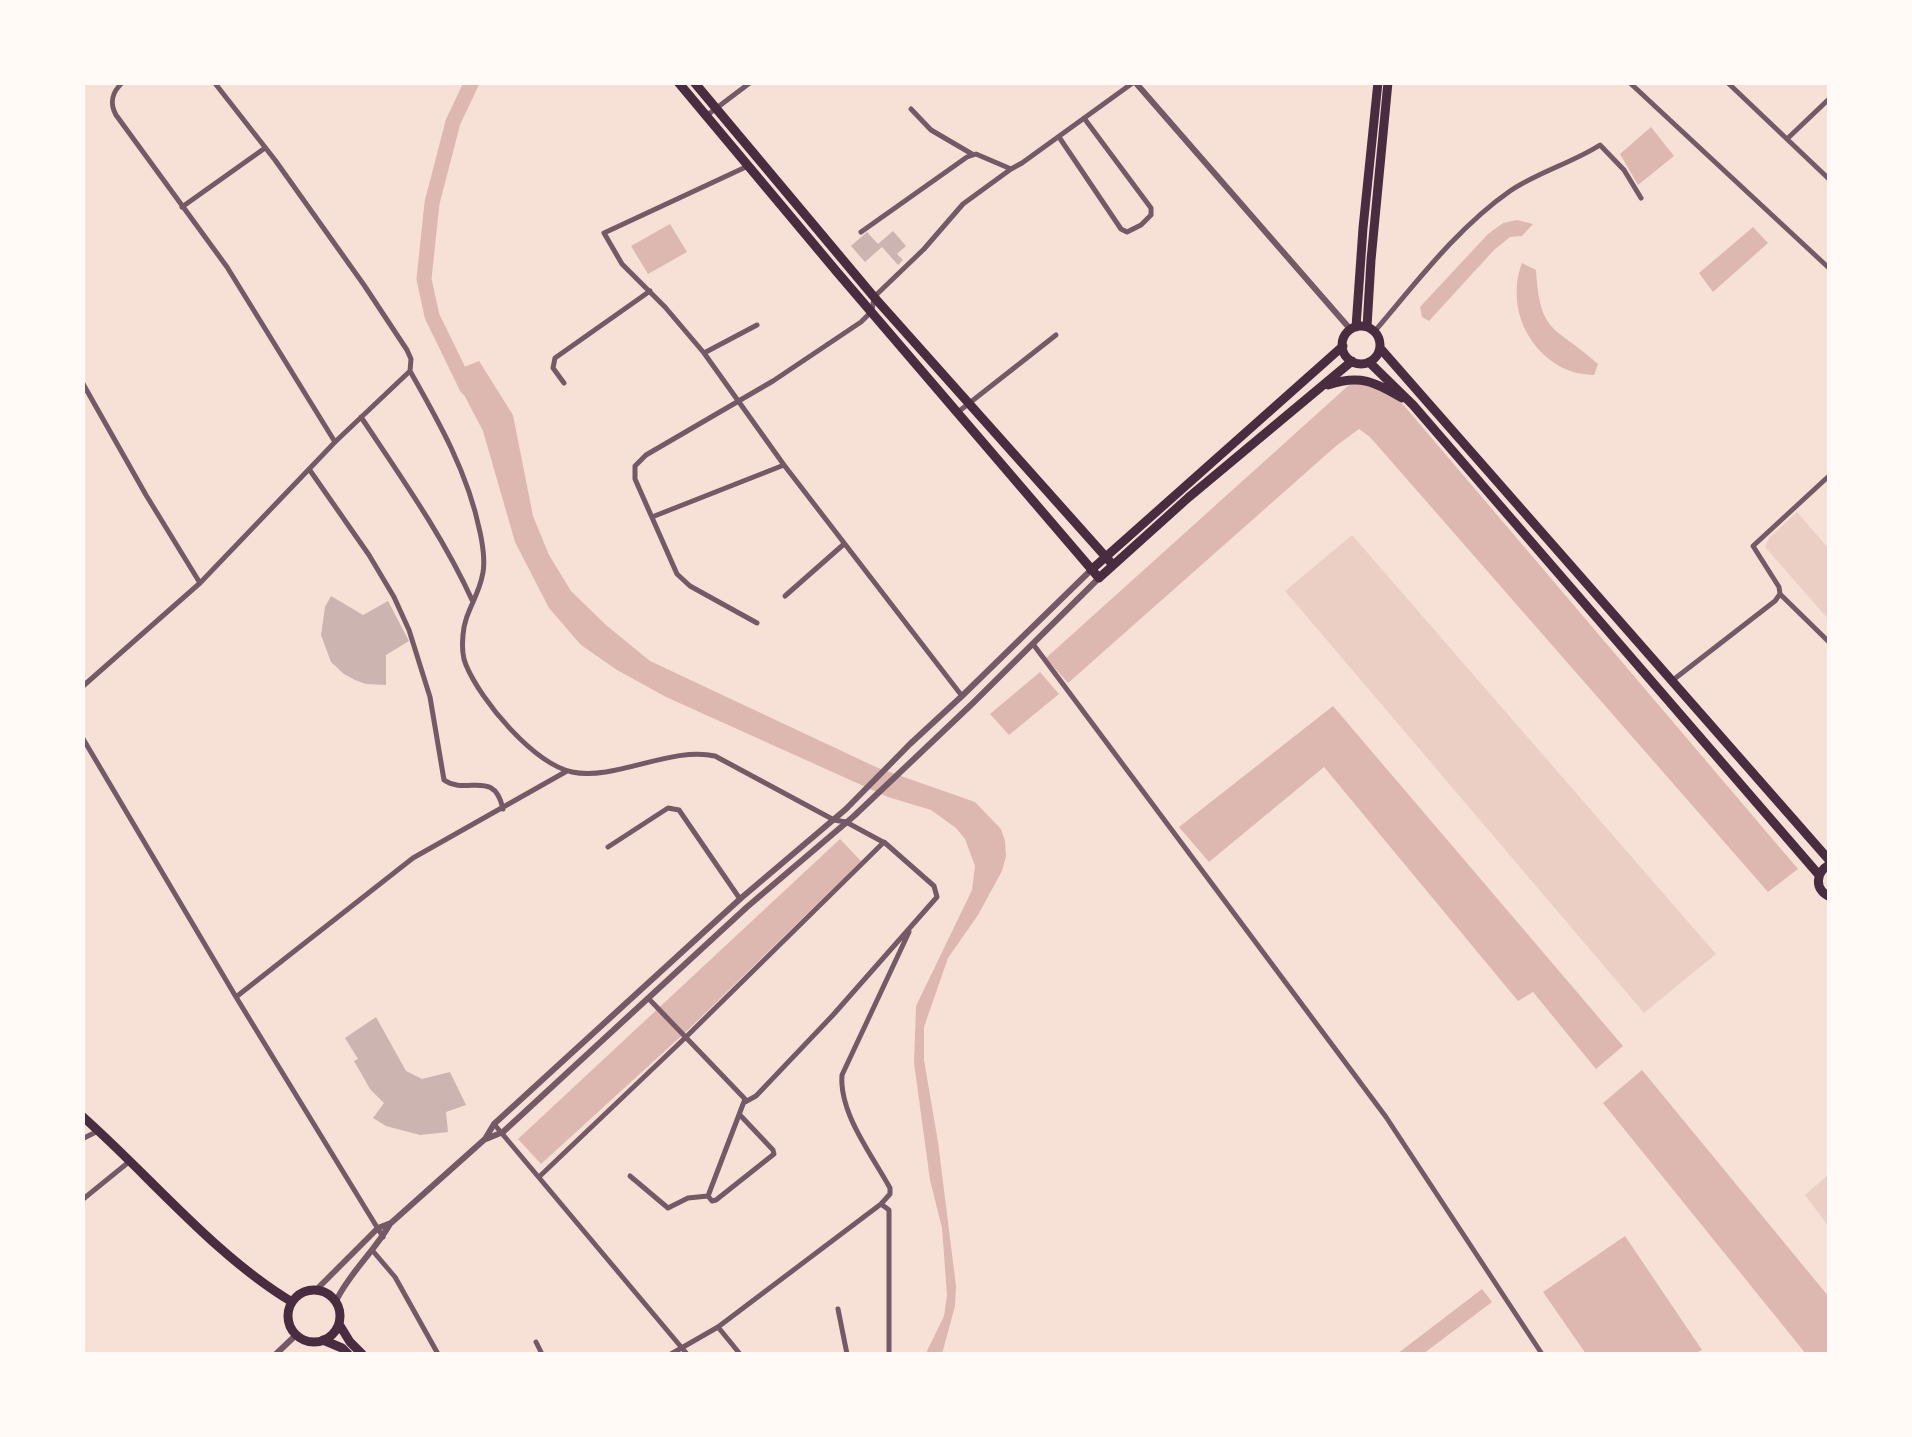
<!DOCTYPE html>
<html>
<head>
<meta charset="utf-8">
<style>
  body { margin:0 }
  #map { position:relative; width:1912px; height:1437px; overflow:hidden; background:#f7e1d7; font-family:Literata,serif }
  canvas { display:block }
  .frame { position:absolute; inset:0; border:85px solid #fffaf5; pointer-events:none }
</style>
</head>
<body>
<div id="map">
<canvas width="1912" height="1437"></canvas>
<div class="frame"></div>
</div>
<script>
const c = document.querySelector('canvas').getContext('2d');
c.lineJoin = 'round';
function fillPath(path, color) { c.fillStyle = color; c.fill(path, 'evenodd'); }
function trace(path, color, width, dash) { c.strokeStyle = color; c.lineWidth = width; c.lineCap = dash ? 'butt' : 'round'; c.setLineDash(dash || []); c.stroke(path); }
fillPath(new Path2D(`
  M1797,512L1829,549V620L1765,547L1769,538Z
  M1352,535L1716,954L1644,1013L1285,591Z
  M1829,1174V1227L1805,1195Z`), '#ebcfc5');
fillPath(new Path2D(`
  M1651,127L1674,156L1638,185L1620,154Z
  M1517,220L1533,224L1522,236L1510,237L1494,250L1429,321L1422,317L1420,307L1488,234L1503,223Z
  M670,224L687,252L648,274L631,246Z
  M1753,227L1768,243L1713,292L1699,273Z
  M1522,263L1536,270C1540,336 1555,325 1598,364L1594,375C1586,374 1577,374 1570,371C1527,354 1506,305 1522,263Z
  M479,361L513,415L533,516L549,555L571,591L606,625L650,661L878,768L975,802L1001,829L1005,841L1006,856L1002,871L978,915L948,958L924,1027V1060L938,1142L956,1286L955,1306L942,1354H927V1351L944,1316L947,1295L942,1228L930,1180L914,1063L916,1006L972,890L975,866L965,839L956,828L931,810L888,797L666,697L617,670L581,645L549,608L515,542L483,431L452,372Z
  M1360,383L1372,385L1401,402L1798,869L1768,892L1370,437L1359,429L1336,446L1068,683L1046,658L1349,385Z
  M1040,672L1059,694L1009,735L990,714Z
  M1333,706L1623,1046L1596,1069L1533,992L1518,1001L1324,767L1209,862L1179,827Z
  M840,839L861,861L689,1029L541,1164L518,1139Z
  M1642,1070L1829,1297V1354H1806L1603,1103Z
  M1625,1236L1702,1350L1694,1354H1586L1543,1292Z
  M1482,1289L1492,1302L1423,1354H1397Z`), '#dcb8b0');
trace(new Path2D(`
  M467,388L432,316L424,279L432,203L453,122L472,82`), '#dcb8b0', 15);
fillPath(new Path2D(`
  M893,231L906,246L897,254L903,260L898,265L882,247L865,262L851,246L867,232L878,244Z
  M331,596L363,615L388,601L409,641L386,655V685L366,684L355,680L344,674L331,662L321,635L325,607Z
  M376,1017L406,1071L422,1079L450,1072L466,1105L446,1112L448,1132L420,1135L386,1126L373,1118L384,1103L370,1089L354,1061L358,1059L345,1038Z`), '#ccb4b1');
trace(new Path2D(`
  M123,82C112,92 109,102 116,115L227,267L335,442
  M1629,82L1830,269
  M1727,82L1830,180
  M911,109L931,130L972,154
  M706,116L751,82
  M1059,137L1121,229L1127,232L1141,225L1151,215V208L1084,118
  M1787,139L1830,98
  M748,166L604,233L622,264L665,307L704,353L784,465L962,696
  M182,207L265,148
  M861,232L967,157L976,154L1011,169L1022,163L1134,82
  M1374,332C1416,283 1457,228 1510,191C1538,172 1572,163 1600,145L1624,170L1641,198
  M704,353L757,325
  M410,371C439,422 468,473 480,532C483,546 486,563 482,577C478,597 464,614 463,635C462,645 462,656 466,665C481,701 533,763 572,772C615,781 671,746 715,756L834,820L846,822L883,842
  M82,382L146,495L200,583
  M564,383L553,368L555,358L650,291
  M958,412L1056,335
  M361,417C401,477 443,536 473,602
  M309,469L369,555L394,597L409,630L430,697L444,780C467,796 494,768 503,809
  M652,517L784,465
  M1780,594L1830,643
  M785,596L844,544
  M757,623L690,586L677,574L635,479V466L646,455L773,381L861,322L872,311L874,297L924,249L963,204L1011,169
  M1033,644L1386,1117L1542,1354
  M1673,680L1775,601L1780,594L1779,587L1753,546L1830,475
  M82,687L200,583L335,442L410,371L411,359L407,350L364,285L275,160L214,82
  M82,737L236,997L383,1237
  M608,847L668,808L679,810L740,899
  M236,997L413,858L567,771
  M649,999L745,1099L708,1196L712,1201L716,1200L774,1154L773,1150L740,1115
  M494,1124L687,1354
  M82,1139L96,1132
  M540,1176L686,1037L884,842L934,886L937,897L833,1015L756,1096L745,1102
  M630,1176L668,1208L688,1198L708,1196
  M82,1200L130,1161
  M881,1204L890,1194V1188C872,1155 839,1113 842,1075L909,932
  M372,1250L395,1277L438,1354
  M838,1309L847,1354
  M718,1327L740,1354
  M536,1342L542,1354
  M671,1354L718,1327L881,1204L889,1210V1354`), '#755966', 5);
trace(new Path2D(`
  M1135,82L1351,330
  M486,1139L503,1132L747,907L854,816L973,703L1099,578
  M316,1290L378,1228L391,1223L485,1139L494,1124L740,899L846,809L910,744L962,696L1091,570
  M336,1301C350,1272 374,1252 390,1224
  M276,1354L296,1335`), '#755966', 6);
trace(new Path2D(`
  M82,1116C150,1176 215,1256 292,1302
  M288 1316a26 26 0 1 1 52 0a26 26 0 1 1-52 0Z
  M339,1324L350,1342L362,1354
  M323,1340L342,1348L348,1354`), '#4a2c40', 9);
trace(new Path2D(`
  M678,82L837,272L1099,578L1189,497L1352,361
  M694,82L874,297L1113,565
  M1342 345a19 19 0 1 1 38 0a19 19 0 1 1-38 0Z
  M1356,327L1363,228L1378,82
  M1367,327L1371,260L1388,82
  M1380,348L1830,861
  M1369,362L1413,405L1819,875
  M1328,385C1360,374 1375,382 1402,398
  M1091,570L1343,346
  M1830,864C1815,873 1814,889 1830,897`), '#4a2c40', 9);
</script>
</body>
</html>
